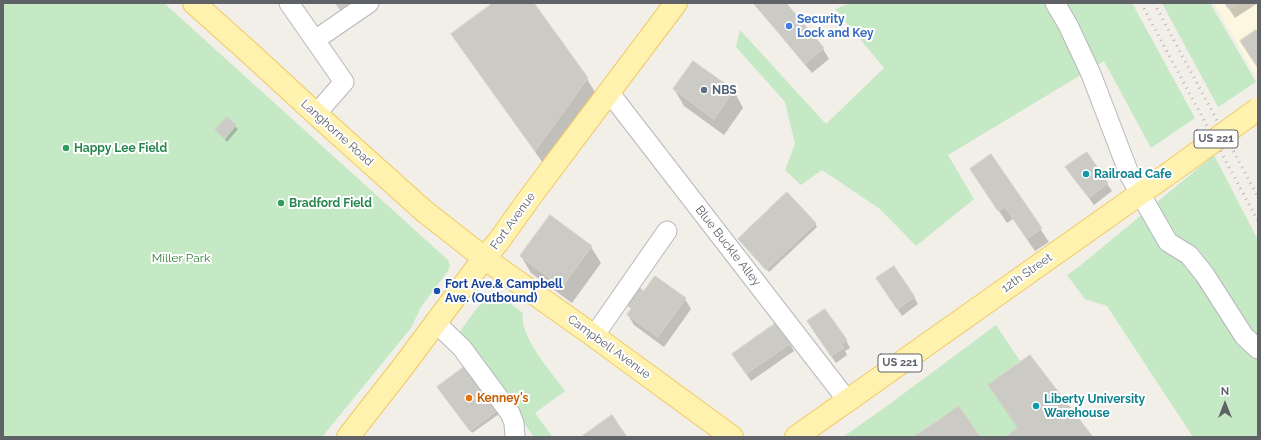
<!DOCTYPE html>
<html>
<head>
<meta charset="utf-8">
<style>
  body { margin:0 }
  #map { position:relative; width:1261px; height:440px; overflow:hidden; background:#f1efe8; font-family:Raleway,sans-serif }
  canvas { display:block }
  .frame { position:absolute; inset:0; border:4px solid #5f6368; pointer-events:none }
  .north { position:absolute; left:1205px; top:384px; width:40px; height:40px; -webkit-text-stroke:3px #fff; paint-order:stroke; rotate:0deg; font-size:11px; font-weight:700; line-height:16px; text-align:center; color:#5f6368 }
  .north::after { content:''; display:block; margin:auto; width:14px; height:18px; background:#5f6368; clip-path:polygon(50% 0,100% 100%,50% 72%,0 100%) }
</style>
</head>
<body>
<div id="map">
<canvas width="1261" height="440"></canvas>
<div class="frame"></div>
<div class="north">N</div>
</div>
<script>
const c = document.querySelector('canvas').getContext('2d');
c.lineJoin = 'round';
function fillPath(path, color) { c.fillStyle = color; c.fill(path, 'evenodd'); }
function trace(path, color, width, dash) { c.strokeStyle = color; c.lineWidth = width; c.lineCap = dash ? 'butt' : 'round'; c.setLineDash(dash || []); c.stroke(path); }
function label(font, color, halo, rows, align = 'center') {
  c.font = font + ' Raleway,sans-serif'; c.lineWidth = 4; c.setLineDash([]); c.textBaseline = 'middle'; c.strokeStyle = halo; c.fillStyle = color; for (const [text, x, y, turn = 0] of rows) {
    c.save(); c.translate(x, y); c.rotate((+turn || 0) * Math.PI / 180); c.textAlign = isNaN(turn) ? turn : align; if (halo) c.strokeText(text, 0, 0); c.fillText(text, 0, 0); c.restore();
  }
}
fillPath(new Path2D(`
  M1214,3H1258V80Z`), '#fef7e0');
fillPath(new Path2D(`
  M3,3H164L448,260L450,266L448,271L421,307L411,328L322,437H3Z
  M851,3H1132L1195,118L1151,148L1104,61L948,155L974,199L916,246L880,209L822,170L801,185L785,170L795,144L785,102L736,47L740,30L826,124L884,68L835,9Z
  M1162,3H1210L1256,82L1218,107Z
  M1214,155L1258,240V437H1193L1107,306L1085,299L1067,275L1081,265Z
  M496,296L503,298L523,313C518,335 552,373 565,391L535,413L552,436L551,437H534L458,334C468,322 480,298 496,296Z
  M996,325L1020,361L988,385L1018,427L1006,437H980L959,406L913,437H843L887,406Z`), '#c5e8c5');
fillPath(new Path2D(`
  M335,3H376L349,23Z
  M495,3H532L587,79L595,92L543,163L460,47L452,34Z
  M753,3H785L823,49L829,59L812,73Z
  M1225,3H1258L1235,18Z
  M694,62L734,91L743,108L724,135L684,106L674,89Z
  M227,118L238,129L227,142L216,130Z
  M1086,153L1112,191L1094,205L1066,167Z
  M991,155L1049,242L1035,251L1013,219L1007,223L971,169Z
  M815,223L817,227L769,272L739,239Z
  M591,247L601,263L572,303L531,273L521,256Z
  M624,278L644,292L685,299L691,309L664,347L634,325L628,315L632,309L615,296Z
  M882,285L914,297L918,304L902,316Z
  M812,329L846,340L850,348L845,351L847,355L836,363Z
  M790,344L794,351L751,381L733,354Z
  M989,385L1092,437H1007L1018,428L997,398Z
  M441,391L502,412L472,433Z`), '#0003');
const building = new Path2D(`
  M336,3H351L341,10Z
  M493,3H534L588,78L535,151L451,34Z
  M755,3H786L824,48L805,64Z
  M1225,3H1237L1229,9Z
  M1256,30L1258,32V68L1240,41Z
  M693,61L734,90L714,119L673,89Z
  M227,117L236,125L225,139L215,130Z
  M1087,152L1108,183L1089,198L1065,167Z
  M991,154L1042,228L1027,239L1005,207L998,211L970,169Z
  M787,192L816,223L766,270L738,239Z
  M550,215L592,246L562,287L520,256Z
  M894,266L915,297L897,309L876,278Z
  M624,276L644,291L632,307L612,293Z
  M655,276L686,298L658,337L627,315Z
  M825,309L847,340L841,344L844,348L831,356L807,321Z
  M776,323L791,343L746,374L732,354Z
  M1030,355L1093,437H1006L1018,427L988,385Z
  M468,364L500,408L470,431L437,387Z
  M959,406L980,437H913L936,422Z
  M612,415L627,437H581Z`);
fillPath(building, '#cccac5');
trace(building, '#d6d1c6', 1);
const minor = new Path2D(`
  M289,3L344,82L316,114
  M1055,3L1068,25L1091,74L1130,176L1168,242L1189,255L1205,275L1244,336L1258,349
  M315,40L369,3
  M609,92L847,400
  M436,323L462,348L510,413L514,423L515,437
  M594,336L667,231`);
const major = new Path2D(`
  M194,3L251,54L316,114L424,211L484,258L594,336L732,437
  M348,437L402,368L484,258L498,242L531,196L676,3
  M796,437L1175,169`);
trace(minor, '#b5b8bc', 21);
trace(major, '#f2c960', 24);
trace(minor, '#fff', 19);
trace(major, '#fff2af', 22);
trace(new Path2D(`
  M1141,3L1258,221
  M1154,3L1258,197`), '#b6b7b8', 3, [1, 5]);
const majorBridge = new Path2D(`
  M1175,169L1258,109`);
trace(majorBridge, '#f2c960', 24, []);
trace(majorBridge, '#fff2af', 22);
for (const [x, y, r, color] of [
  [789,26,4,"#3f7fe0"],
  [704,90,4,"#5c6f8a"],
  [66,148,4,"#2e9e5b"],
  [1086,174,4,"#0f9aa8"],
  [281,203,4,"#2e9e5b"],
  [437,291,4,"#1a4fb4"],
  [469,398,4,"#e8710a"],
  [1036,406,4,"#0f9aa8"]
]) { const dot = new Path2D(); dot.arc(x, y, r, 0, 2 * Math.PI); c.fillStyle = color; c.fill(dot); trace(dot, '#fff', 1.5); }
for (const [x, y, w] of [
  [1216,139,44],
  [900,363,44]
]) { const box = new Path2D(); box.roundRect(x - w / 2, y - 9, w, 18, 3); c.fillStyle = '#fff'; c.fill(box); trace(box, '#5f6368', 1); }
label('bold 11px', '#5f6368', null, [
  ["US 221",1216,139],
  ["US 221",900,363]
]);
label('bold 12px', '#366cbe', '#fff', [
  ["Security",797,19],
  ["Lock and Key",797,33]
], 'left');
label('bold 12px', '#4e5e75', '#fff', [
  ["NBS",712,90]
], 'left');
label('12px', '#5f6368', '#fff', [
  ["Langhorne Road",337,133,42],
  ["Fort Avenue",513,221,-54],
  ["Blue Buckle Alley",728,246,52],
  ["12th Street",1027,273,-35],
  ["Campbell Avenue",609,347,36]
]);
label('bold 12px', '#27864d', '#fff', [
  ["Happy Lee Field",74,148],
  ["Bradford Field",289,203]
], 'left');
label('bold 12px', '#0d838f', '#fff', [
  ["Railroad Cafe",1094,174],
  ["Liberty University",1044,399],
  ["Warehouse",1044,413]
], 'left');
label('12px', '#348238', '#fff', [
  ["Miller Park",181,258]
]);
label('bold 12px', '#164399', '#fff', [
  ["Fort Ave.& Campbell",445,284],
  ["Ave. (Outbound)",445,298]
], 'left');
label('bold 12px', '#c56008', '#fff', [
  ["Kenney's",477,398]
], 'left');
</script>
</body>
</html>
